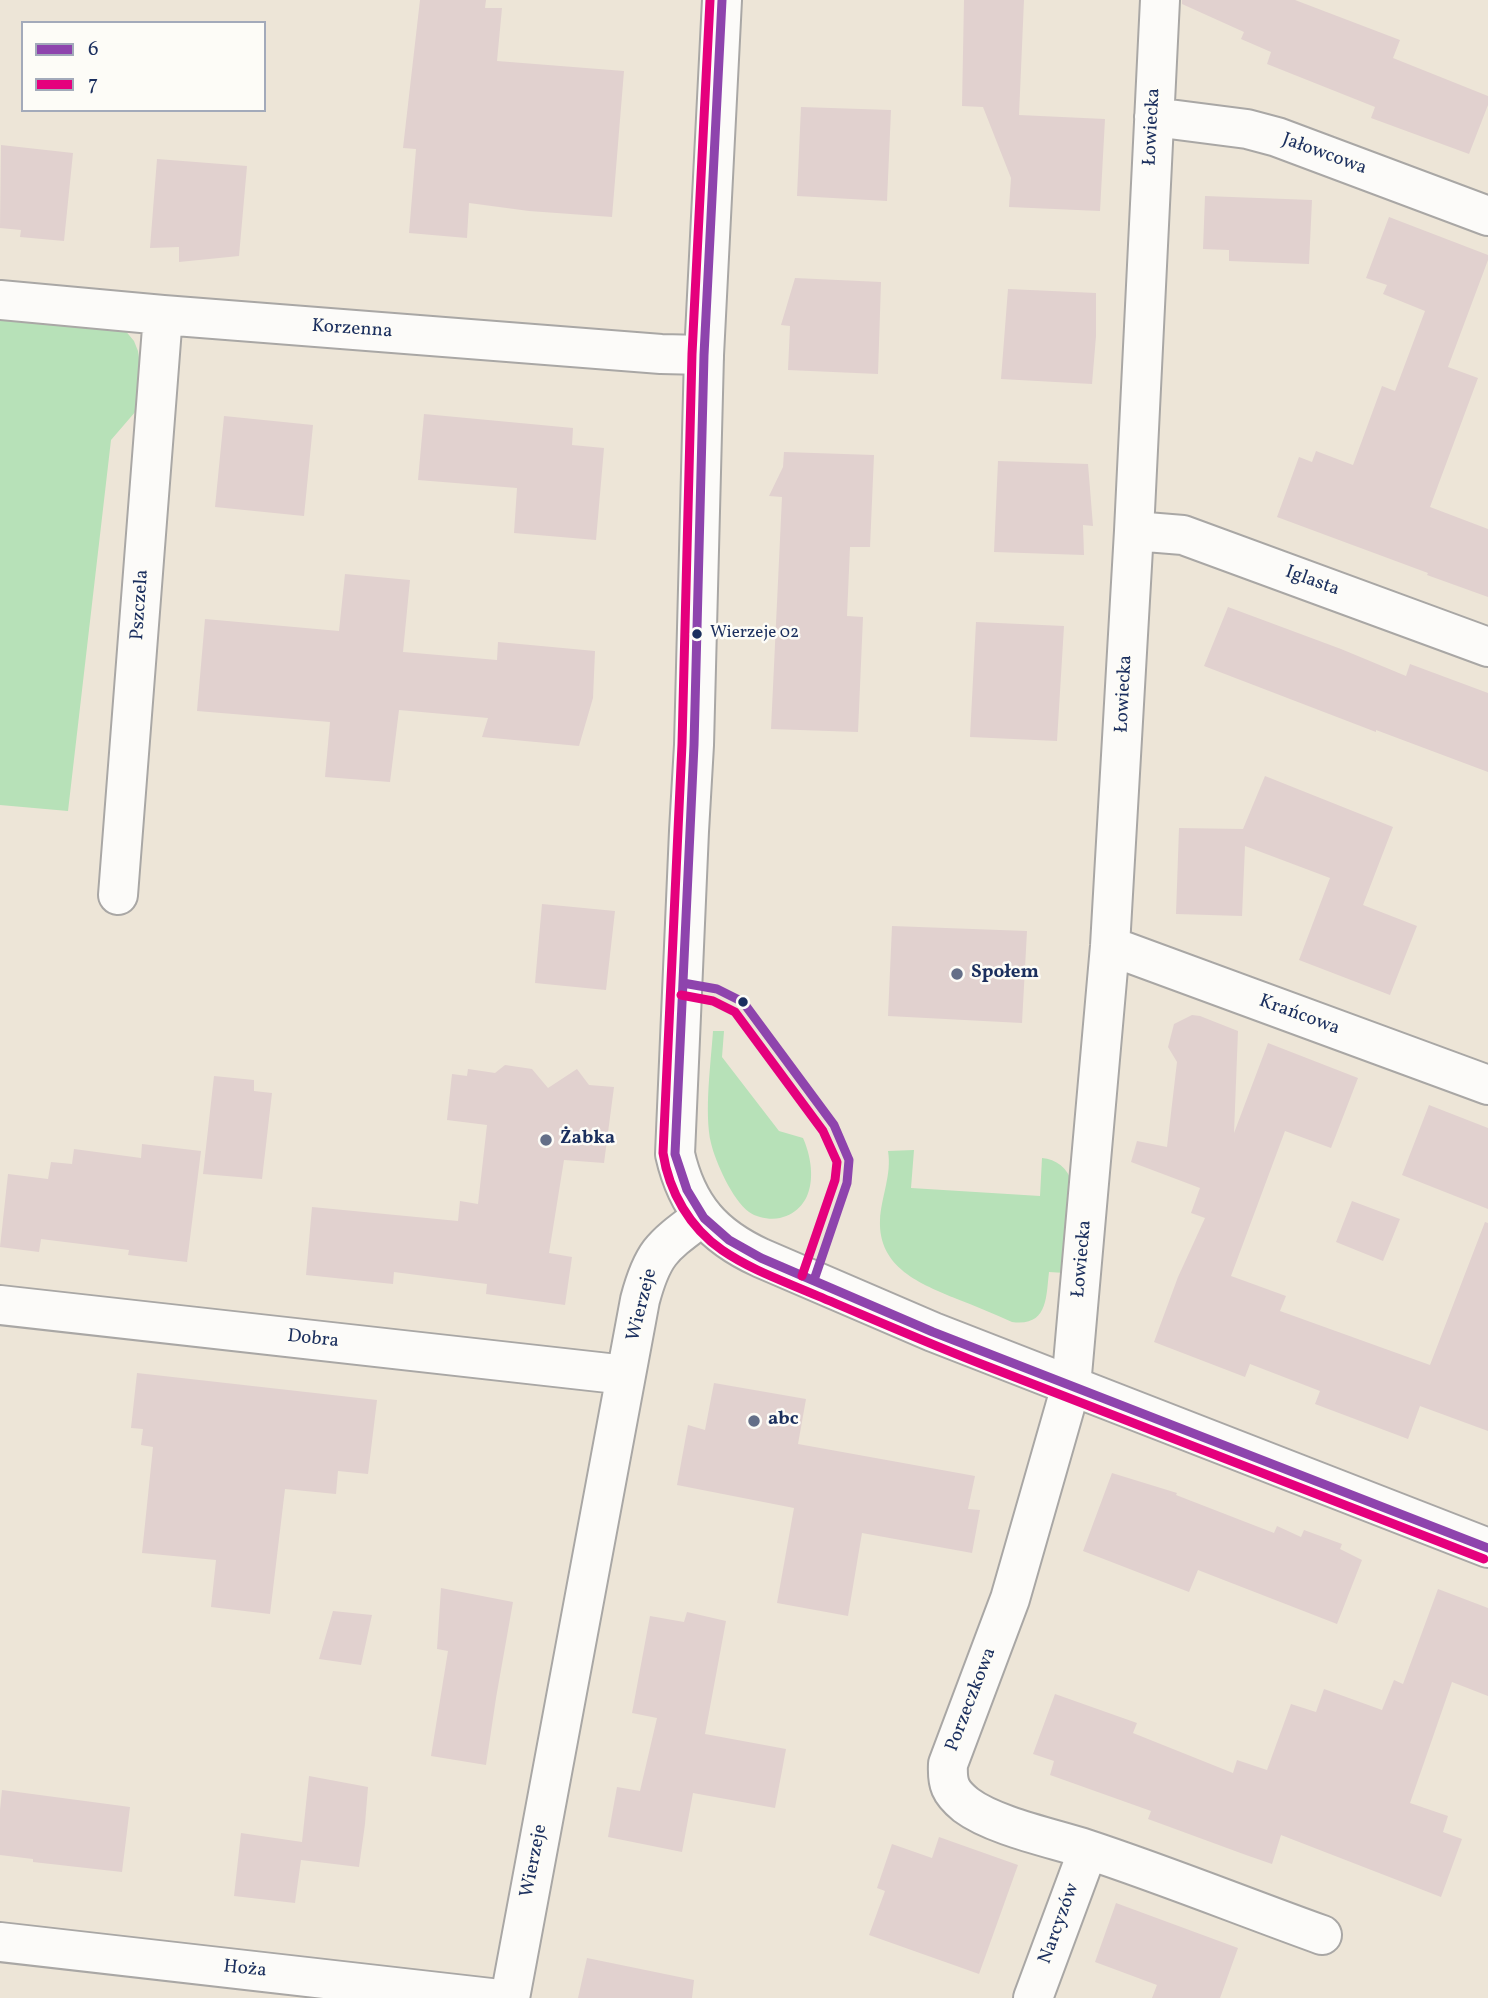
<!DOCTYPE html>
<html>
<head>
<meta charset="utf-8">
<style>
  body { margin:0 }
  #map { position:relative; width:1488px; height:1998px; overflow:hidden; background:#ede5d7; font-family:Vollkorn,serif }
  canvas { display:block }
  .legend { position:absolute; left:21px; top:21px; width:245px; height:91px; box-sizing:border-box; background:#fdfcf7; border:2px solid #a3aaba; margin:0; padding:9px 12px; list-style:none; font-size:21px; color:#1b2f5e }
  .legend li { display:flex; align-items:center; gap:14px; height:35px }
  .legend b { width:35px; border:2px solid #a3aaba }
</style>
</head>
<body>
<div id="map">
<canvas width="1488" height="1998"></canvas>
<ul class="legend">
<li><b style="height:9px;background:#8e44ad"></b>6</li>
<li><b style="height:9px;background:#e5007d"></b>7</li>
</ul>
</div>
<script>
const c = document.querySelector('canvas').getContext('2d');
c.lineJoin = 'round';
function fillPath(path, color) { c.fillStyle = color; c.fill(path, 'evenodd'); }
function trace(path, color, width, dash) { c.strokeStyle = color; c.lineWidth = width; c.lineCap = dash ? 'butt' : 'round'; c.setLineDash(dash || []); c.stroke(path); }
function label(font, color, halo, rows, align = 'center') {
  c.font = font + ' Vollkorn,serif'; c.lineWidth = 5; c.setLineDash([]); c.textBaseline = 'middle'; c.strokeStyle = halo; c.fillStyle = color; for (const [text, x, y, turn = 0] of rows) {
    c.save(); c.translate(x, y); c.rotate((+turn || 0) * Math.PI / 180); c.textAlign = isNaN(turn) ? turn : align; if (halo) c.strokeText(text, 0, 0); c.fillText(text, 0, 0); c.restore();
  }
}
fillPath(new Path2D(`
  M0,314L124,329L134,341L138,351L141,371L136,411L111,440L68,811L0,805Z
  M713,1031H724L722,1057L779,1131L803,1138C816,1167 817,1209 780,1218C771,1220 757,1218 749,1212C733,1201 715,1161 711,1143C704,1113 711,1062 713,1031Z
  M914,1150L911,1188L1040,1196L1042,1158C1056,1159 1068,1168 1072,1183L1065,1273L1049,1272C1046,1297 1048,1327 1012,1322C994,1314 976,1306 957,1299C921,1284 878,1268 880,1220C881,1197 892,1175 888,1151Z`), '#b7e1b8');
fillPath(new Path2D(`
  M420,0H486L485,8H502L497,61L624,71L612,217L529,211L469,203L467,238L409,233L416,149L403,148Z
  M964,0H1024L1019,115L1105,119L1100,211L1009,207L1011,178L983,107L962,106Z
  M1182,0H1295L1400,40L1393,58L1488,96V105L1469,154L1371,118L1375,107L1267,64L1271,52L1241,39L1244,32L1182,4Z
  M801,107L891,110L887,201L797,196Z
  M1,145L73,153L64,241L20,237L21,230L0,228Z
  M157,159L247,166L239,256L179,262V247L150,248Z
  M1205,196L1312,200L1309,264L1229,261V250L1203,249Z
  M1389,217L1488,255V260L1448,367L1478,378L1430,507L1488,529V597L1427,575L1428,573L1277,517L1299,457L1312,462L1316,451L1353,465L1382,386L1395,391L1425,311L1383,294L1387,285L1366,278Z
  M795,278L881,282L878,374L788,370L790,326L781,325Z
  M1008,289L1096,293V336L1092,384L1001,379Z
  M424,414L573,428L572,445L604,448L596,540L514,533L517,488L418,480Z
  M224,416L313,425L304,516L215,507Z
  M784,452L874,455L870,547H850L847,616L863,617L858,732L771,729L782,497L769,496L783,467Z
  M998,461L1088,464L1093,526L1083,525L1084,555L994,552Z
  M345,574L410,580L403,652L497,660L498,642L595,651L593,698L579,746L482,737L488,718L399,710L390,782L325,777L330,722L197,711L205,619L339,631Z
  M1228,607L1341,649L1406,676L1410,664L1488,693V772L1376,730V732L1204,666Z
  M976,622L1064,626L1057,741L970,737Z
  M1265,776L1393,827L1363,905L1417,926L1390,995L1299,960L1330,878L1245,846L1242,916L1176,914L1179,828L1243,829Z
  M542,904L615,911L606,990L535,983Z
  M892,926L1027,931L1022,1023L888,1016Z
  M1192,1015L1200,1016L1238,1031L1234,1133L1268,1043L1358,1078L1331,1148L1285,1131L1231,1276L1286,1296L1280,1311L1430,1365L1485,1222L1488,1223V1431L1420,1406L1408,1439L1315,1404L1320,1391L1250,1364L1245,1377L1154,1342L1178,1277L1205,1218L1191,1213L1200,1188L1131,1162L1137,1141L1167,1147L1177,1062L1168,1047L1174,1024Z
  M505,1065L532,1069L548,1088L577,1069L589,1085L614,1087L604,1163L564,1160L549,1253L572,1257L565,1305L486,1294L487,1284L394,1272L393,1284L306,1275L312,1207L458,1221L460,1201L478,1204L487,1125L447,1120L452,1074L467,1076L468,1069L495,1073Z
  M214,1076L254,1080V1091L272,1093L262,1179L203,1174Z
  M1429,1105L1488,1128V1209L1402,1175Z
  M142,1144L201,1151L187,1262L128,1255L129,1250L41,1239L39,1252L0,1247L8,1174L48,1179L51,1162L72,1164L74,1149L141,1158Z
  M1352,1201L1400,1219L1383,1261L1336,1242Z
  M137,1373L377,1400L368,1474L338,1471L336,1494L285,1489L270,1614L211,1607L216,1560L142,1553L153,1447L141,1445L143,1429L131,1428Z
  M714,1383L806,1399L798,1444L975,1476L968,1509L980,1510L972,1553L862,1533L848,1616L777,1603L794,1508L677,1485L688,1425L705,1430Z
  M1112,1473L1177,1493L1176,1495L1274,1533L1277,1526L1301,1537L1304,1530L1342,1544L1340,1549L1362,1560L1337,1624L1198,1570L1189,1592L1083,1551Z
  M441,1588L513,1602L496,1698L486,1765L431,1756L448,1651L437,1649Z
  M1438,1589L1488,1608V1696L1452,1682L1410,1803L1448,1816L1443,1832L1462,1839L1441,1897L1281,1835L1272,1864L1246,1855L1148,1819L1151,1811L1050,1775L1054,1761L1033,1754L1055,1694L1137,1723L1133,1733L1233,1773L1237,1760L1267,1770L1291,1704L1316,1712L1324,1689L1382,1710L1394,1680L1403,1684Z
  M333,1611L372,1615L361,1665L319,1659Z
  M687,1612L726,1621L705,1734L786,1749L775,1808L693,1793L682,1852L608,1837L617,1787L640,1791L657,1718L632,1713L650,1616L684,1622Z
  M309,1776L368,1787L365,1824L359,1867L301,1860L295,1903L234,1896L241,1833L302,1842Z
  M2,1790L130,1807L122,1872L33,1862V1859L0,1855V1810Z
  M939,1837L1018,1865L979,1974L869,1935L885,1891L877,1888L892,1844L932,1858Z
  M1116,1903L1238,1948L1220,1998H1152L1157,1985L1095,1962Z
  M587,1958L694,1980L692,1998H578Z`), '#e1d1cf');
const minor = new Path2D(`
  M1160,0L1134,531L1110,946L1071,1386L1010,1599L948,1764C947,1784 950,1792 966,1805C994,1826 1052,1838 1086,1849C1165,1875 1244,1907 1322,1935
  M1154,117L1247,129L1277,137L1488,216
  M0,300L163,315L661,354L704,355
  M1134,531L1183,535L1488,647
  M118,895L163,315
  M1110,946L1488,1085
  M0,1305L626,1375
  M0,1942L491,1998
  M510,1998L640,1300C653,1251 663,1246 703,1216
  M1033,1998L1088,1850`);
const tertiary = new Path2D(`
  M722,0L704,355L694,745L689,831L675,1154C687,1207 713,1236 761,1258L933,1332L1488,1548`);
trace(minor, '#a9a7a5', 42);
trace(tertiary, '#a9a7a5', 42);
trace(minor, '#fcfbf9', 38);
trace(tertiary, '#fcfbf9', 38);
trace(new Path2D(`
  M722,0L704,355L694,745L675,1154L687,1190L704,1218L729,1240L761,1258L933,1332L1488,1548
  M683,983L717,989L743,1002L834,1125L849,1160L847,1183L814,1280`), '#8e44ad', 9);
trace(new Path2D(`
  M710,0L692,354L682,744L663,1153C669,1192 690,1228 722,1250C751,1270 786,1282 818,1296C875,1320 932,1345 989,1367C1154,1431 1319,1495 1484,1559
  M681,995L713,1001L735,1012L823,1131L837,1162L835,1180L802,1276`), '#e5007d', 9);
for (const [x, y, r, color] of [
  [697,634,6,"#1b2f5e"],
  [957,974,7,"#646f88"],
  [743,1002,6,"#1b2f5e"],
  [546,1140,7,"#646f88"],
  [754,1421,7,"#646f88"]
]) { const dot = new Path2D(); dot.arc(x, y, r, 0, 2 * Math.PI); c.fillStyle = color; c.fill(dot); trace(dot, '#fdfcf7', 2.5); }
label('17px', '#1b2f5e', '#fdfcf7', [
  ["Wierzeje 02",710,634]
], 'left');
label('19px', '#1b2f5e', '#fdfcf7', [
  ["Łowiecka",1153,127,-87],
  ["Jałowcowa",1324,155,20],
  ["Korzenna",352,330,4],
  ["Iglasta",1312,582,20],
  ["Pszczela",141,605,-86],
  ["Łowiecka",1125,694,-87],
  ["Krańcowa",1299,1016,20],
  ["Łowiecka",1083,1259,-85],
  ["Wierzeje",643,1305,-76],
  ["Dobra",313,1340,6],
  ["Porzeczkowa",972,1700,-69],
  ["Wierzeje",535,1861,-79],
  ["Narcyzów",1060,1924,-70],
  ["Hoża",245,1970,6]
]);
label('bold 19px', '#1b2f5e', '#fdfcf7', [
  ["Społem",971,974],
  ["Żabka",560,1140],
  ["abc",768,1421]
], 'left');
</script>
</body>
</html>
